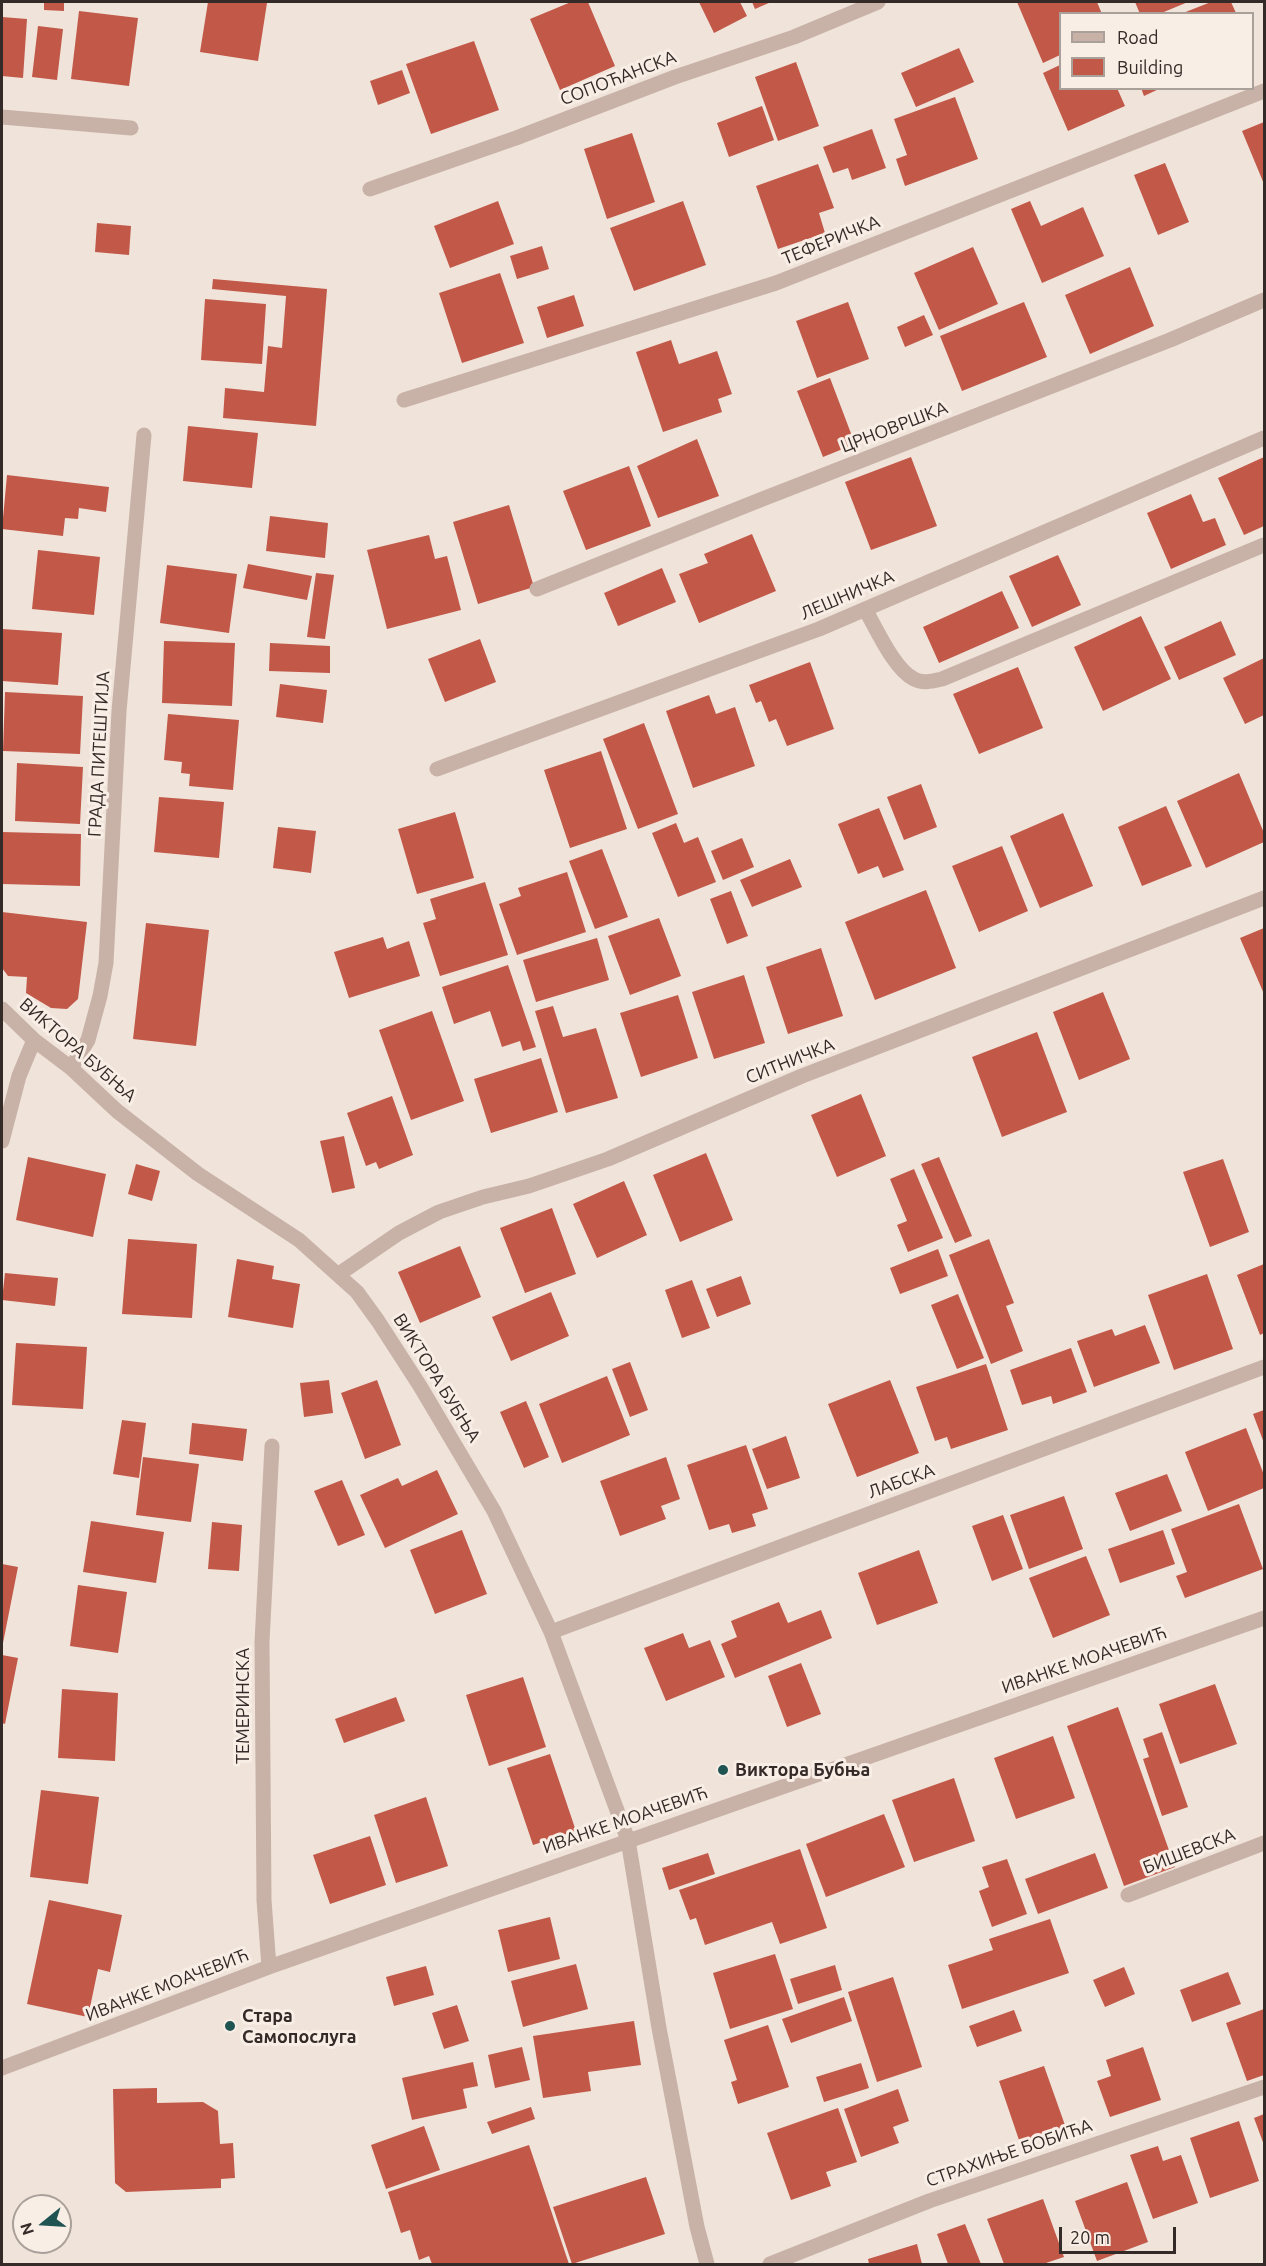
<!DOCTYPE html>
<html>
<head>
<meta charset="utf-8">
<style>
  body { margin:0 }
  #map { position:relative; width:1266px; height:2266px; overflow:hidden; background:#f0e3da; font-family:Ubuntu,sans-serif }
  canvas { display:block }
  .frame { position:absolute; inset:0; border:3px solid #342a27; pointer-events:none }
  .legend { position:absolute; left:1059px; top:12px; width:195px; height:78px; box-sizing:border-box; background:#f8eee6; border:2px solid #aaa09a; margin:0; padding:8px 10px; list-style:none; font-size:18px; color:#342a27 }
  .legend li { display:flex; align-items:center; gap:12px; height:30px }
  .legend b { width:30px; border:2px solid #aaa09a }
  .north { position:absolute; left:12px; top:2194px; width:60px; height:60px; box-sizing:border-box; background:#f8eee6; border:2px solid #aaa09a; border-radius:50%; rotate:252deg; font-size:16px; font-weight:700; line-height:24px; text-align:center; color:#342a27 }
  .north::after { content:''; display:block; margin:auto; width:21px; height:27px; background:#1f5452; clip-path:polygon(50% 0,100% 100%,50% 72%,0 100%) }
  .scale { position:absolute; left:1059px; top:2227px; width:117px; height:27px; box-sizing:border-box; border:3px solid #342a27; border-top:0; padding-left:8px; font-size:18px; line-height:21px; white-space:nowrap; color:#342a27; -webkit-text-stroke:4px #f8eee6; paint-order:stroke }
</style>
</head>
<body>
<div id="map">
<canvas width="1266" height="2266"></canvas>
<div class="frame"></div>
<ul class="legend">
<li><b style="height:8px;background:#c8b2a7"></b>Road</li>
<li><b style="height:16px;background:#c15848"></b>Building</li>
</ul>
<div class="north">N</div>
<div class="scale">20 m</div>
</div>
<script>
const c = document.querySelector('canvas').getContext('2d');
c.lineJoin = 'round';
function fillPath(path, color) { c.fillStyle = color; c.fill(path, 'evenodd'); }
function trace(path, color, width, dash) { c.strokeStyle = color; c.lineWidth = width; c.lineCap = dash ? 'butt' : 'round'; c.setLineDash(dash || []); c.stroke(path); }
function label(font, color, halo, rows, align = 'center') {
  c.font = font + ' Ubuntu,sans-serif'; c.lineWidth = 6; c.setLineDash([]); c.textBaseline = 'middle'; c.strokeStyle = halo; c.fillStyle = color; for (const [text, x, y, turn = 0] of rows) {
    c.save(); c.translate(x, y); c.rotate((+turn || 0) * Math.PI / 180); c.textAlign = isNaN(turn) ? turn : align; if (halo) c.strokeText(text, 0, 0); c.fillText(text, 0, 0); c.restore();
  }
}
fillPath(new Path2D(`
  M44,2H64V11L44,10Z
  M208,2L267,3L258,61L200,52Z
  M571,2H588L615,66L560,90L530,19Z
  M699,2H740L747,16L714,33Z
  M752,2H771L755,9Z
  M1017,2H1097L1102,14H1060V55L1043,63Z
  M1135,2H1188L1159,14H1140Z
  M1211,2H1231L1236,13H1183Z
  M79,11L138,18L129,86L71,79Z
  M2,17L27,19L23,78L2,76Z
  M38,26L63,29L57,80L32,77Z
  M474,41L499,110L431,134L406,64Z
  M959,48L974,82L916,107L901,73Z
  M796,62L819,126L778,141L755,77Z
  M1060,65V88H1117L1125,106L1068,131L1043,73Z
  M402,70L410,93L378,105L370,81Z
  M1141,88H1161L1144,96Z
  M955,97L978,159L905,186L896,159L907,155L894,119Z
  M762,106L774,140L729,157L717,123Z
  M1264,122V184L1242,131Z
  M872,129L886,168L852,180L848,168L833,173L823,147Z
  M632,133L655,202L607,219L584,149Z
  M1165,163L1189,222L1158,235L1134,175Z
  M818,164L834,208L819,213L825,233L778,249L756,186Z
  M498,201L514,244L450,268L434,226Z
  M683,201L706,265L634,291L610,228Z
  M1030,201L1041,226L1083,207L1104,256L1042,283L1011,209Z
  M97,223L131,226L129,255L95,252Z
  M542,246L549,269L517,279L510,256Z
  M973,247L998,304L939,330L914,273Z
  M1130,267L1154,326L1090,354L1065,295Z
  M500,273L524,343L462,363L439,293Z
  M213,279L327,289L316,426L223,418L225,388L264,392L268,346L282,348L286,296L212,289Z
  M574,295L584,326L547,338L537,307Z
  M205,299L266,304L262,364L201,360Z
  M848,302L869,359L817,378L796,321Z
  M1024,302L1047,357L962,391L940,336Z
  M924,315L933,335L905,347L897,327Z
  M671,340L679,364L717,351L732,394L718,399L722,412L663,432L636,352Z
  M830,378L855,444L823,457L797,391Z
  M188,426L258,433L252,488L183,481Z
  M697,439L719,496L658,518L637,466Z
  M911,457L937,526L871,550L845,482Z
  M1264,457V526L1244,535L1218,478Z
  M629,466L651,526L586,550L563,491Z
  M7,475L109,487L106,512L79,508L78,519L65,518L63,536L2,529Z
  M1191,494L1203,522L1215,518L1226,545L1171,569L1147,513Z
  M509,505L534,587L478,604L453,522Z
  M270,516L328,523L325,558L266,551Z
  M752,534L776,591L699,623L679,574L708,563L704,554Z
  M429,535L435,559L447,556L461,610L387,629L367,550Z
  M38,550L100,557L94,615L32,609Z
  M1058,555L1081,605L1032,627L1009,576Z
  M248,564L312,576L307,600L243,588Z
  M167,565L237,574L229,633L160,623Z
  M662,568L676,602L618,626L604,593Z
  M316,573L334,575L325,639L307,637Z
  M1002,591L1019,628L939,663L923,627Z
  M1141,616L1171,679L1103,711L1074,647Z
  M1221,621L1236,655L1179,680L1164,647Z
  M2,629L62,633L58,685L2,681Z
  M480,639L496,682L445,702L428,659Z
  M164,641L235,643L232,706L162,703Z
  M270,643L330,646V673L269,671Z
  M1264,658V715L1245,724L1223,678Z
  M810,662L834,729L787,746L776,719L769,722L761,701L756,703L749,685Z
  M1018,667L1043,728L979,754L953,694Z
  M280,684L327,690L323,723L276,717Z
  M5,692L83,696L80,754L3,751Z
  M709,695L716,714L735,707L755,766L693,788L666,711Z
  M168,714L239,720L233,790L189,786L190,774L181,773L182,762L164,760Z
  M644,723L678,814L638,829L603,739Z
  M601,751L627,829L570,848L544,770Z
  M17,763L83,767L80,824L15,821Z
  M1239,773L1264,833V842L1206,868L1177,801Z
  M921,784L937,827L904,840L887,797Z
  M159,797L224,802L219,858L154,852Z
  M1166,806L1192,866L1142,886L1118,827Z
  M879,808L904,870L883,878L878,866L858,874L838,824Z
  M455,812L474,878L417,894L398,829Z
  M1063,813L1093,886L1040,908L1010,836Z
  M676,823L684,843L698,837L716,882L678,897L652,833Z
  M278,827L316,831L311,873L273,868Z
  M2,832L81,834L80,886L2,884Z
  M742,838L754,867L723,880L711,851Z
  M1002,846L1028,911L979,932L952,866Z
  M602,849L628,917L595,929L569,861Z
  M790,859L802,887L752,907L740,880Z
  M567,872L586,932L517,955L499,904L521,896L518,888Z
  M485,882L508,955L440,976L423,923L436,919L430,899Z
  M926,890L956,968L875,1000L845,922Z
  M731,891L748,936L727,944L710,899Z
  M2,912L87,922L78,999L67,1009L51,1008L26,993L27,977L8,976L2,968Z
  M659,918L681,976L630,995L608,936Z
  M146,923L209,930L196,1046L133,1039Z
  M1264,928V994L1240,938Z
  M383,937L387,949L409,941L420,976L349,998L334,952Z
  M597,938L609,980L536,1002L523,960Z
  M821,948L843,1016L788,1034L766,967Z
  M508,965L536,1047L523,1051L520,1041L502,1047L490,1011L454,1024L442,987Z
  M744,975L765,1043L714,1059L692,992Z
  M1103,992L1130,1059L1079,1080L1053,1012Z
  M678,995L698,1058L641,1077L620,1013Z
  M553,1006L563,1037L596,1028L618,1098L566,1113L535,1011Z
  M432,1011L464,1101L411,1120L379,1030Z
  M1037,1032L1067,1112L1002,1137L972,1057Z
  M541,1058L558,1112L491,1133L474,1079Z
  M861,1094L886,1156L837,1177L811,1115Z
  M392,1096L413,1155L379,1169L376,1162L366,1166L347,1113Z
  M344,1136L355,1188L332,1193L320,1141Z
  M706,1153L733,1220L680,1242L653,1175Z
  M28,1157L106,1174L93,1237L16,1220Z
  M939,1157L972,1236L955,1243L921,1164Z
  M1223,1159L1249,1232L1210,1247L1183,1172Z
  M136,1164L160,1171L152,1201L128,1194Z
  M914,1169L943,1238L908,1252L897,1225L907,1221L890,1179Z
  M624,1181L647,1235L597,1258L573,1204Z
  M552,1208L576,1274L525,1293L500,1228Z
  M128,1239L197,1244L192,1318L122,1314Z
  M989,1239L1014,1303L1006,1306L1023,1351L991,1364L949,1255Z
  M460,1246L481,1297L420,1323L398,1272Z
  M938,1249L948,1276L900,1294L890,1268Z
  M237,1259L274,1266L272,1279L300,1284L293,1328L228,1317Z
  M1264,1264V1333L1260,1335L1237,1275Z
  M5,1273L58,1278L55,1306L2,1300Z
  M1207,1274L1233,1349L1174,1370L1148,1295Z
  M741,1276L751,1304L717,1317L706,1289Z
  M692,1280L710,1328L682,1338L665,1290Z
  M551,1292L569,1336L511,1361L492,1317Z
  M958,1294L984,1358L957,1369L931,1305Z
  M1145,1325L1160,1363L1094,1387L1077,1341L1112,1329L1115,1336Z
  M16,1343L87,1347L83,1409L12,1405Z
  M1071,1348L1087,1392L1053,1404L1051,1396L1022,1405L1010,1370Z
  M630,1362L648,1410L630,1417L612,1369Z
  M986,1364L1008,1430L951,1449L947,1437L935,1441L916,1387Z
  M607,1376L630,1435L562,1463L539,1404Z
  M329,1380L333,1413L304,1417L300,1383Z
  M377,1380L401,1445L365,1459L341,1393Z
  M890,1380L919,1453L857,1477L828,1404Z
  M526,1401L549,1457L524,1468L500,1412Z
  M1264,1410V1443L1253,1414Z
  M122,1420L146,1423L139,1478L113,1474Z
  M192,1423L247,1429L243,1461L189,1454Z
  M1246,1428L1264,1475V1488L1208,1511L1185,1452Z
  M786,1436L800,1478L767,1489L752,1449Z
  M746,1445L768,1509L752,1514L756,1526L732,1533L729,1524L709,1530L687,1465Z
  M143,1457L199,1464L191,1522L136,1515Z
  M666,1457L680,1499L661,1506L666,1519L620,1536L600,1481Z
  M437,1470L458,1514L385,1548L360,1495L398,1478L402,1486Z
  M1167,1474L1182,1511L1130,1531L1115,1493Z
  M342,1480L365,1535L338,1546L314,1491Z
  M1064,1496L1083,1549L1029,1569L1010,1515Z
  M1239,1504L1263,1569L1185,1598L1176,1576L1187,1572L1171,1529Z
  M1003,1515L1023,1569L992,1581L972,1526Z
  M91,1521L164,1532L156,1583L83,1572Z
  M212,1522L242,1525L239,1571L208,1569Z
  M462,1530L487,1594L435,1614L410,1550Z
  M1163,1530L1175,1564L1120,1583L1108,1549Z
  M919,1550L938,1603L877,1625L858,1573Z
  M1086,1556L1110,1615L1053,1638L1029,1578Z
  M2,1564L18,1567L3,1643H2Z
  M78,1585L127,1592L118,1653L70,1646Z
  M779,1602L788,1623L821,1610L832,1638L735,1678L721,1644L737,1637L731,1621Z
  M683,1633L689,1648L710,1640L725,1677L666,1701L644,1648Z
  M2,1655L18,1658L5,1724L2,1723Z
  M801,1663L821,1714L787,1727L768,1676Z
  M523,1677L546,1747L489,1766L466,1695Z
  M1215,1684L1237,1744L1180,1764L1159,1704Z
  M62,1689L118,1693L115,1761L58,1758Z
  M396,1697L405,1721L344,1743L335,1719Z
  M1118,1707L1175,1867L1124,1886L1067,1726Z
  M1162,1732L1188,1807L1162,1816L1143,1759L1149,1757L1143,1739Z
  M1053,1736L1075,1798L1016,1819L994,1758Z
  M550,1754L576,1831L533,1845L507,1768Z
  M954,1778L975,1841L914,1862L892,1800Z
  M41,1790L99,1797L88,1884L30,1877Z
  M426,1797L448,1866L396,1883L374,1815Z
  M884,1814L905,1867L826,1897L806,1844Z
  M370,1836L386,1885L330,1904L313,1855Z
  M800,1849L827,1928L780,1944L772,1922L705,1945L696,1918L690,1920L679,1890Z
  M708,1853L715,1874L669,1890L662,1868Z
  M1095,1853L1108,1888L1038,1914L1025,1879Z
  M1007,1859L1027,1914L992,1927L979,1891L989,1887L982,1867Z
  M49,1900L122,1915L110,1972L98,1969L88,2017L27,2004Z
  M550,1917L560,1959L508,1972L498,1930Z
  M1050,1919L1069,1973L962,2009L948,1965L993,1950L989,1939Z
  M775,1954L793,2009L730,2029L713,1973Z
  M576,1964L588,2009L523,2027L511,1981Z
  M835,1965L842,1990L798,2004L790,1979Z
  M426,1966L434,1995L394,2006L386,1977Z
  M1124,1967L1135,1994L1105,2007L1093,1980Z
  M1228,1972L1241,2004L1192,2022L1180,1990Z
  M893,1977L922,2067L877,2082L848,1992Z
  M844,1997L852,2021L791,2043L782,2019Z
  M457,2005L469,2041L444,2049L432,2013Z
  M1264,2009V2075L1247,2081L1226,2023Z
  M1014,2010L1022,2031L977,2047L969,2026Z
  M634,2021L641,2065L588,2072L591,2091L543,2098L533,2036Z
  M768,2025L789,2087L738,2104L731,2082L737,2080L724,2040Z
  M522,2047L530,2080L495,2088L488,2055Z
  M1143,2047L1161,2100L1110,2117L1097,2081L1111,2076L1106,2060Z
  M473,2062L478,2086L463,2089L467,2108L412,2120L402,2078Z
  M861,2063L869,2088L824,2102L816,2077Z
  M1044,2066L1066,2128L1020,2143L999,2081Z
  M157,2088V2103L203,2102L218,2111L220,2144L233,2143L235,2178L221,2179V2188L126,2192L115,2183L113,2089Z
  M898,2089L909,2121L893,2127L899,2143L861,2157L844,2109Z
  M531,2107L535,2119L492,2134L487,2122Z
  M838,2108L857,2162L826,2172L831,2186L791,2200L767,2133Z
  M1264,2114V2145L1254,2118Z
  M1239,2121L1259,2181L1210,2198L1190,2138Z
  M424,2126L440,2170L386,2189L371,2145Z
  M529,2145L569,2264H432L429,2256L419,2260L410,2230L401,2233L388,2192Z
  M1158,2146L1163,2161L1181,2155L1198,2203L1153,2219L1130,2155Z
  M646,2177L665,2234L572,2264L553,2207Z
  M1127,2182L1148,2242L1097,2261L1075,2201Z
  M1043,2199L1064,2257L1043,2264H1004L987,2219Z
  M965,2224L981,2264H948L937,2234Z
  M917,2244L922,2264H869L868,2259Z`), '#c15848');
trace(new Path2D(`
  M2,117L131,128
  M370,189L516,138L675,77L794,37L878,2
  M404,400L776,283L1264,91
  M537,589L760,500L1170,340L1264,300
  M865,609C876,628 894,669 914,679C923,684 933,681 942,679L1264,545
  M437,769L819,629L1264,438
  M2,1009L34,1040L71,1068L117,1111L198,1174L299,1240L357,1292L378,1321L420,1386L494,1511L551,1632L628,1840L659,2028L697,2227L707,2264
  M71,1068L88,1040L100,996L106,963L119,711L144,435
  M2,1141L19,1076L34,1040
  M339,1274L399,1233L439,1212L483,1197L529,1186L608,1159L802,1076L1264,898
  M551,1632L1264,1367
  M1128,1895L1264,1843
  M269,1967L264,1900L262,1642L272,1446
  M2,2068L269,1967L1264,1618
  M770,2264L929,2201L1264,2087`), '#c8b2a7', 15);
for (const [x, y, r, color] of [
  [723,1770,6,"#1f5452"],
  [230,2026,6,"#1f5452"]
]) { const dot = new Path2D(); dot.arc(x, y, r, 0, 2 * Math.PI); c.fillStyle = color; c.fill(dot); trace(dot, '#f8eee6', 2); }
label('18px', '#342a27', '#f8eee6', [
  ["СОПОЋАНСКА",618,78,-21],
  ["ТЕФЕРИЧКА",831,240,-22],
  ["ЦРНОВРШКА",894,427,-21],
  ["ЛЕШНИЧКА",847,595,-23],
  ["ГРАДА ПИТЕШТИЈА",99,754,-87],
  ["ВИКТОРА БУБЊА",78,1050,41],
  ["СИТНИЧКА",790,1061,-22],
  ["ВИКТОРА БУБЊА",437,1378,58],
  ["ЛАБСКА",901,1481,-20],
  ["ИВАНКЕ МОАЧЕВИЋ",1084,1660,-19],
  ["ТЕМЕРИНСКА",243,1706,-90],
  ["ИВАНКЕ МОАЧЕВИЋ",625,1820,-19],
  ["БИШЕВСКА",1189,1851,-21],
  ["ИВАНКЕ МОАЧЕВИЋ",167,1985,-21],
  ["СТРАХИЊЕ БОБИЋА",1009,2153,-19]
]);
label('bold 18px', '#342a27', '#f8eee6', [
  ["Виктора Бубња",735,1770],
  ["Стара",242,2016],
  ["Самопослуга",242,2037]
], 'left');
</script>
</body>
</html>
